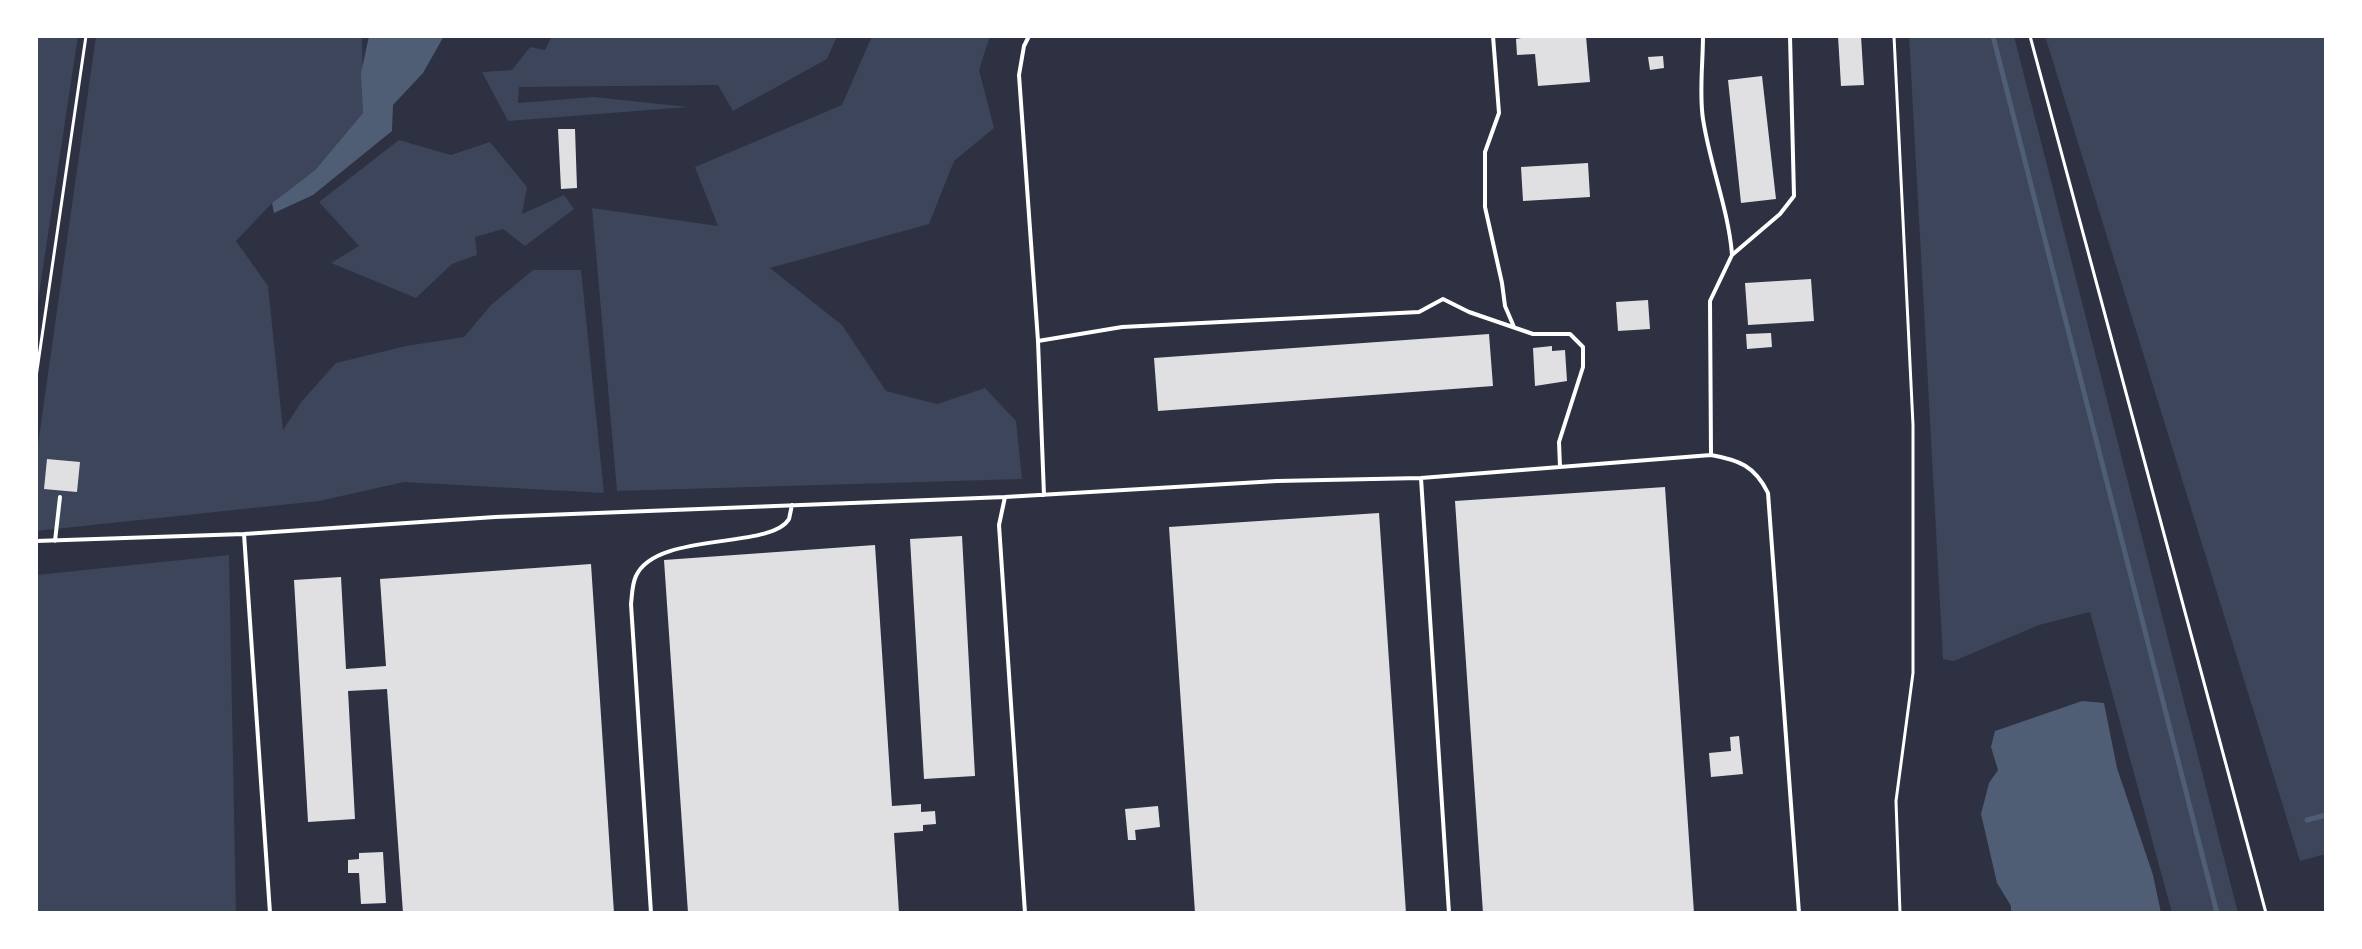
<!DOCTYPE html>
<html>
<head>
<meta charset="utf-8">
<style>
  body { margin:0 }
  #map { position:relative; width:2362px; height:949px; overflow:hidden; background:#2d3142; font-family:"Exo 2",sans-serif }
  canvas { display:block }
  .frame { position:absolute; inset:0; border:38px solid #fff; pointer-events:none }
</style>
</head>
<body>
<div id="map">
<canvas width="2362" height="949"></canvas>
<div class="frame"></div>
</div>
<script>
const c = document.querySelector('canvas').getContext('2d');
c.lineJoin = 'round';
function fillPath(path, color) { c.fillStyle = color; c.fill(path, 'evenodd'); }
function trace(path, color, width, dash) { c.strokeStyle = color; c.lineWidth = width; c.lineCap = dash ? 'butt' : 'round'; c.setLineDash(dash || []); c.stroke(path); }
fillPath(new Path2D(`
  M36,36H78L36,314Z
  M96,36H362L363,113L315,170L272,203L236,241L268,286L283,430L302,401L336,363L406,346L464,337L491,305L533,270H581L604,493L404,482L319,501L36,531V458Z
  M552,36H837L827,59L733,111L718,85L519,87L518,103L594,97L688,107L508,121L482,72L512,70L530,47L545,50Z
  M872,36H990L979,70L994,128L954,161L929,224L770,268L842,325L886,391L937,404L985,388L1016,421L1022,479L617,491L592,208L718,226L695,167L842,105Z
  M1909,36H2014L2238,913H2172L2090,612L2039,625L1954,661L1943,659Z
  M2045,36H2326V854L2300,861Z
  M399,140L451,155L490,142L527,187L522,214L564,195L574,209L525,246L503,229L475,237L477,255L452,264L416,298L331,263L359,246L319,202Z
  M229,555L236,913H36V575Z`), '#3c4559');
fillPath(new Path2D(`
  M369,36H444L423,73L393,105L392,131L313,195L274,213L272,203L315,170L363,113L361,73Z
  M2082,701L2104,703L2117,768L2153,875L2161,913H2011V906L1997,883L1981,814L1989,783L1998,770L1991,747L1995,731Z`), '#4f5d75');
trace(new Path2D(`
  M1993,36L2217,913
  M2307,820L2326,815`), '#4f5d75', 5);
fillPath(new Path2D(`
  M1532,36H1586L1590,82L1538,86L1535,54L1517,55L1516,39Z
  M1838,36H1861L1864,85L1841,86Z
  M1663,56L1664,68L1650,70L1648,57Z
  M1762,76L1776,199L1741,203L1728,80Z
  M558,129H575L577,188L561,189Z
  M1588,163L1590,197L1523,201L1521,167Z
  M1811,279L1814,321L1748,325L1745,283Z
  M1648,300L1650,329L1618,331L1616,302Z
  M1771,333L1772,347L1747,349L1746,334Z
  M1489,334L1493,386L1158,411L1154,358Z
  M1552,346V351L1565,350L1567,381L1535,386L1533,348Z
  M47,459L80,462L77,492L44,489Z
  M1665,487L1694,913H1483L1455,501Z
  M1379,513L1406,913H1195L1169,527Z
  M962,536L975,776L924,779L910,539Z
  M875,545L892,806L921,804V812L935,811L936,824L923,825V831L894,833L899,913H688L664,560Z
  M591,564L614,913H403L387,689L348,691L355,819L308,822L294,580L341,577L346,669L386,666L380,579Z
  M1739,736L1743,774L1711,777L1709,753L1731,751L1730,737Z
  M1158,806L1160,827L1135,830L1136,840H1128L1125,809Z
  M383,852L386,903L361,904L359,873H348V860L359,859V853Z`), '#e0e0e3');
trace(new Path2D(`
  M1894,36L1913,425V673L1896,801L1900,913
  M2030,36L2266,913
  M36,377L86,36`), '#fff', 3);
trace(new Path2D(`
  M1029,36L1024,46L1019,75L1038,341L1044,495
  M1493,36L1499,113L1485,152V207L1502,283L1505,306L1514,327
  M1703,36C1703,63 1699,93 1703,119C1710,165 1728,208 1732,254
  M1038,341L1122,327L1419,312L1443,299L1469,312L1533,334H1570L1583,347V367L1559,442L1560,467
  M1711,455L1710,301L1732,255L1780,214L1794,196L1790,36
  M1421,478L1449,913
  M1005,497L999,525L1025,913
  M244,534L270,913
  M36,541L244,534L495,517L1005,497L1277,481L1421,478L1711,455C1739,460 1755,466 1768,493L1799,913
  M55,541L60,497
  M651,913L631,604C632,596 632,584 636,576C656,531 771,550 789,519C790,515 791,509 792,505`), '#fff', 4);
</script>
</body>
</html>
